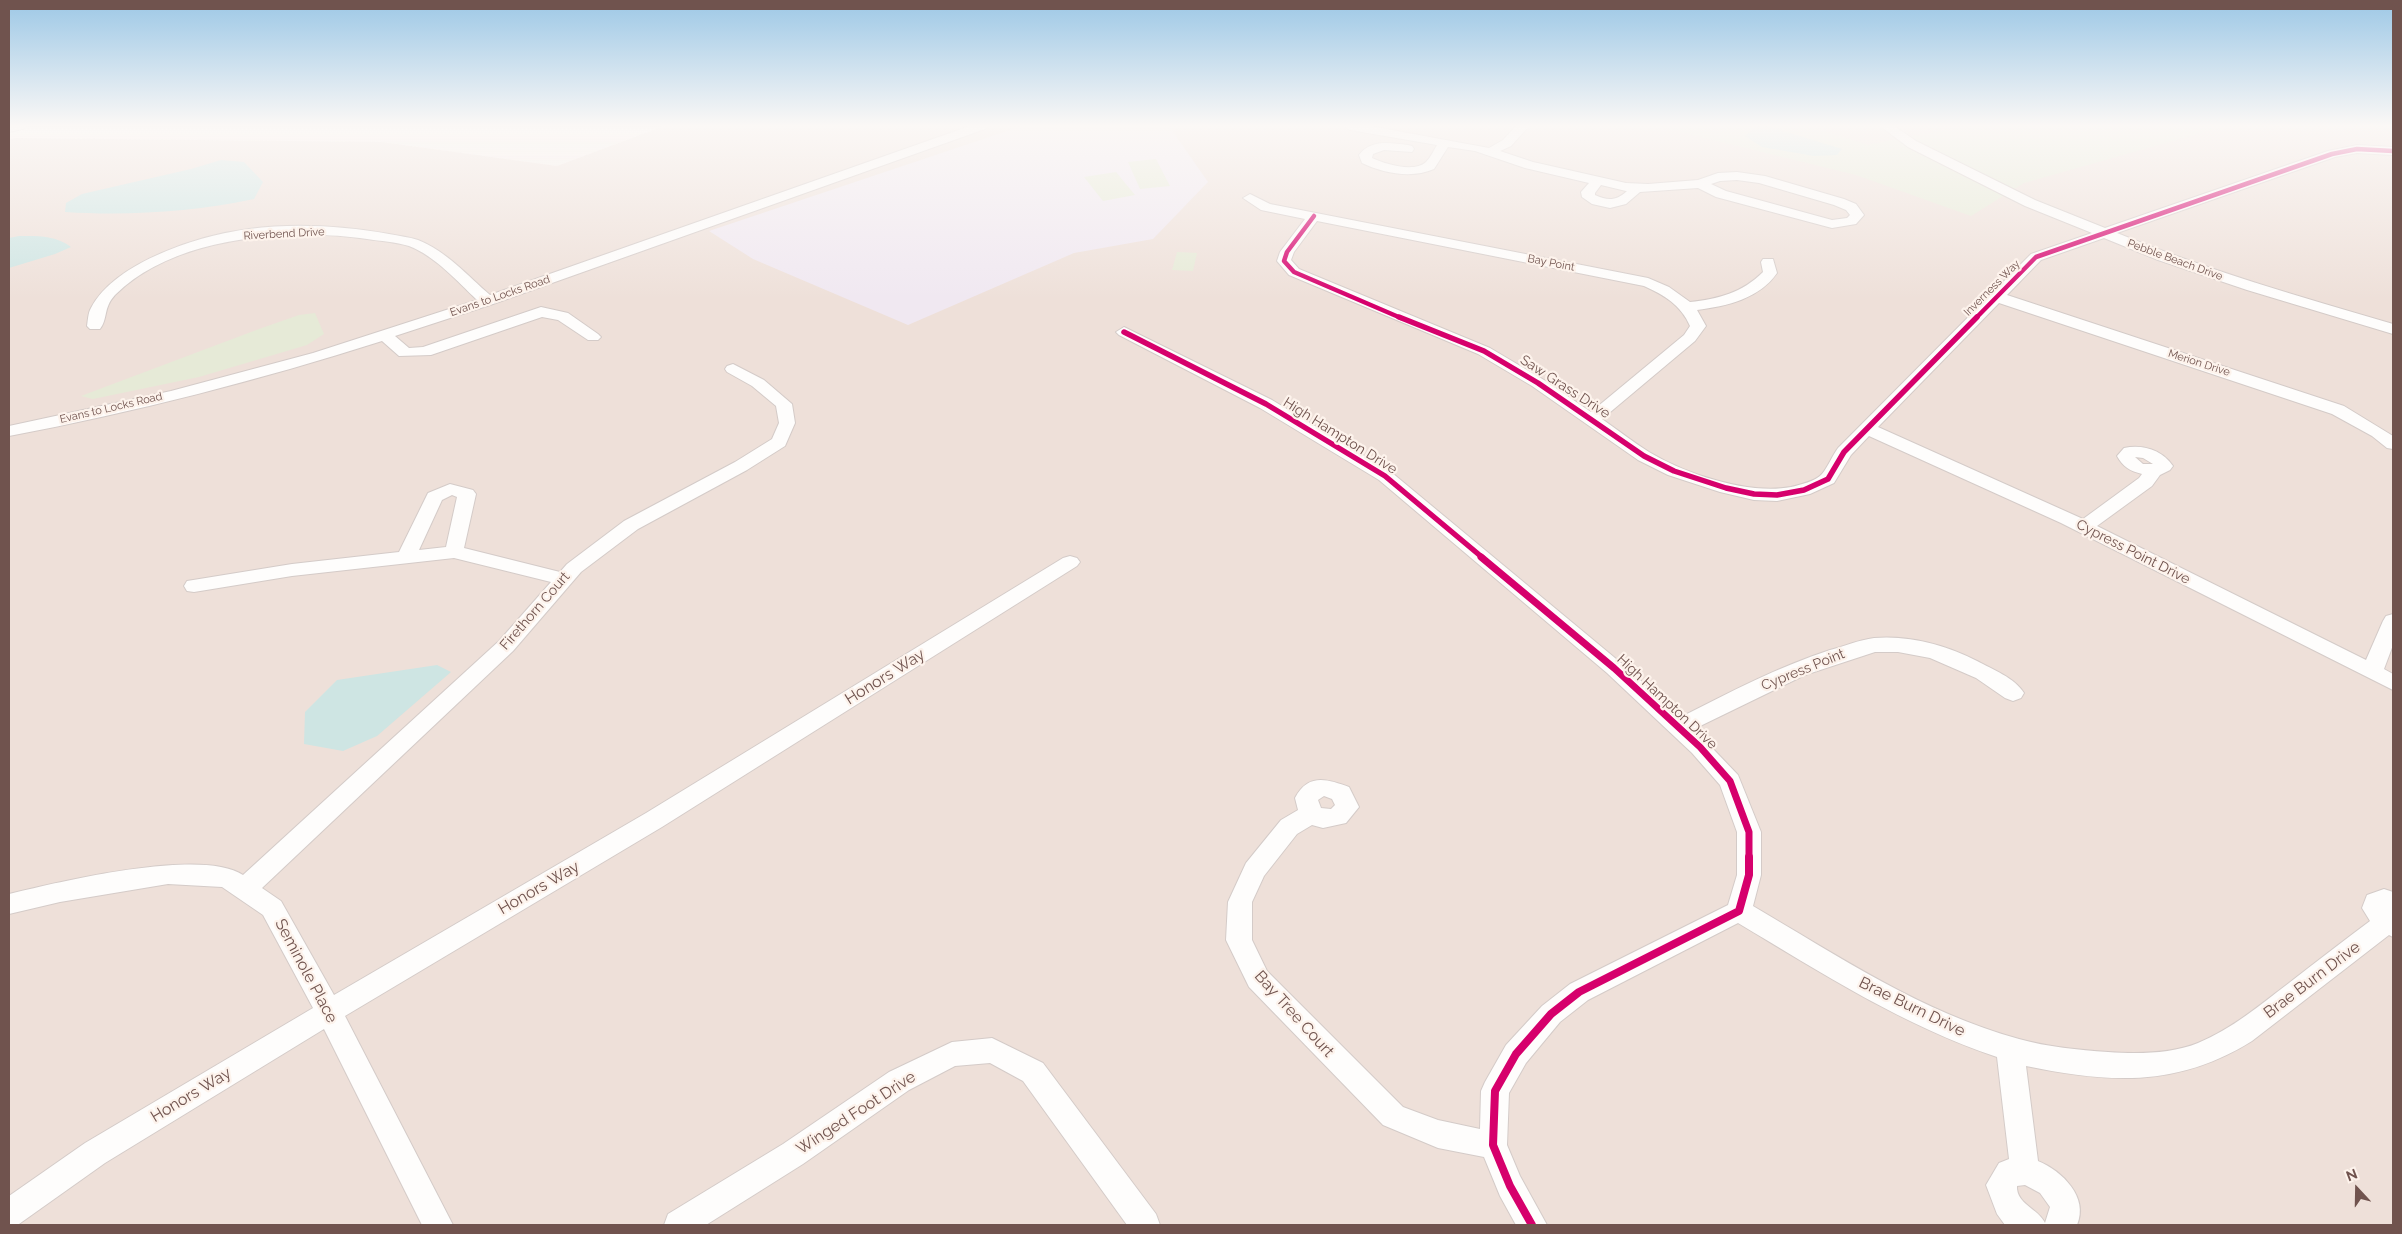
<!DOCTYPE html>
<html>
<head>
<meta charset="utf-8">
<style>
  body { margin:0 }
  #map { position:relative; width:2402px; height:1234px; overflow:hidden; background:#f6efeb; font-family:Raleway,sans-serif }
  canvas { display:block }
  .frame { position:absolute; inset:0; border:10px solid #70534e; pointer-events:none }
  .north { position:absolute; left:2332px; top:1164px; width:50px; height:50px; -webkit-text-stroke:4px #fdf3ec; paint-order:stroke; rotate:339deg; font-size:14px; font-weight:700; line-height:20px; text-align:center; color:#70534e }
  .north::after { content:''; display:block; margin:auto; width:18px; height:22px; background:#70534e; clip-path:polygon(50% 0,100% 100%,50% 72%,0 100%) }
</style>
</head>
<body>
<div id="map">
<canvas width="2402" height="1234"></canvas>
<div class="frame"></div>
<div class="north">N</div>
</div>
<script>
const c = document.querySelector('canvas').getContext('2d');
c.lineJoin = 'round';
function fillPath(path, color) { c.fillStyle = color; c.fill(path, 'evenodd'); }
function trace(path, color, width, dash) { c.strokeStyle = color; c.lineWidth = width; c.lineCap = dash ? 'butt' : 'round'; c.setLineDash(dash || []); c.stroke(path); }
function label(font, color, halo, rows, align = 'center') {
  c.font = font + ' Raleway,sans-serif'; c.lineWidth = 4.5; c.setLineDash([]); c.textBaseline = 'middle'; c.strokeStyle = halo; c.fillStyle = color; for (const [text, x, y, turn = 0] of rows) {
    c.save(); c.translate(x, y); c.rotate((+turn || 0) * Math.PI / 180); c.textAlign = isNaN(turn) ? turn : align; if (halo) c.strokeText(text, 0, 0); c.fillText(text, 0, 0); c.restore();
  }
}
fillPath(new Path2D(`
  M664,126H2393V1225H9V140L15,138L382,142L557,166Z`), '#eee0d9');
fillPath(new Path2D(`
  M1022,126H1169L1208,182L1153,239L1074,253L908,325L753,259L709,231Z`), '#f0e8f1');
fillPath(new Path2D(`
  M1656,126H1809L1868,145L1962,126H2226L2024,183L1971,216L1856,175Z
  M1156,159L1170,186L1140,189L1128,162Z
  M1116,172L1135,195L1103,201L1084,177Z
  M1177,252L1197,253L1193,271L1172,270Z
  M315,313L324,334L307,345L199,377L93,399L81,396L259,329L299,315Z`), '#e6ead7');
fillPath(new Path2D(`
  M1756,126H1767L1842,149L1837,155L1814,156L1762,147L1745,136Z
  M221,160L244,162L263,182L254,199C192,212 127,216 65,212L66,203L82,194L191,169Z
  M19,236C38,236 55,235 71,247L55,254L9,268V238Z
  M437,665L451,672L377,736L343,751L304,744L305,712L337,680Z`), '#cee5e3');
const minor = new Path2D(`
  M9,126H25L23,129L9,132Z
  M970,126H987L985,129L493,304L395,336L409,348L423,347L541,307L568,313L598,334L601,337L598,340H588L558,320L542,317L431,355L399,356L382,341C260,380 135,412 9,436V426L171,391L313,353L477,300C457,281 435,256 409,246C396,242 380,241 367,239C290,228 174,236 115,295C103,308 108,319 100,329H90L87,326C88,320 88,313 91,308C116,261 201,235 249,229C296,223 343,226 389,234C399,236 409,237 418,240C446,251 468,276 490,295Z
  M1344,126H1370L1489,148L1503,140L1516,126H1529L1511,146L1500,151L1533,162L1626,183L1648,184L1698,180L1718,173L1737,172L1765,176L1844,199L1856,204L1864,215L1856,224L1832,228L1716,197L1698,188L1640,192L1626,204L1610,208L1592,204L1582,197L1581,192L1589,183L1525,168L1475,151L1448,147L1434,169C1411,179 1383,173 1362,163L1359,155C1371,139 1390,143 1408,145L1412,146L1414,149L1412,152L1384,150L1373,154L1372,158C1385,164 1414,173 1426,162C1431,157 1434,150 1437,145L1350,130ZM1737,180L1759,183L1834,205L1846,210L1850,215L1847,218L1832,220L1726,191L1711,184L1720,181ZM1601,185L1626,191H1627C1616,201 1608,201 1595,195V193Z
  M1880,126H1894L1916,141L2035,200L2105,228L2328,151L2357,145L2393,147V155L2357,153L2335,157L2117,233C2207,270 2300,297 2393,324V334L2247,290L2158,260L2104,238L2041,260L2007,295L2344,406L2393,436V449L2387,448L2372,436L2332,414L1999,303L1878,427L2083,519L2139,478L2142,474C2130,471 2123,467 2117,456L2124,448C2143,444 2162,450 2173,466L2170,470L2160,475L2152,486L2097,526L2366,660L2383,621L2386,616L2393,614V645L2384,669L2393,674V690L2061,523L1869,436L1851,455L1834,483L1810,494L1777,501L1754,500L1720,492L1668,475L1638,460L1532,386L1478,354L1289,275L1277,261L1280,252L1305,219L1261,210L1243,198L1250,194L1270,204L1648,278L1669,287L1690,302C1718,299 1742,293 1763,272L1761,262L1763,259H1773L1777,273C1759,299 1727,306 1697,310L1706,326L1695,341L1602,419C1618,430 1633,442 1649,452C1686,474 1748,495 1791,487C1800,485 1816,481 1822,474C1828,467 1832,456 1838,448L2031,254L2092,233L2025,206L1908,147ZM1317,221L1644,286C1664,295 1681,305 1690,326L1684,335L1591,412L1544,380L1490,348L1299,269L1291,260L1294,252ZM2135,457L2143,458L2153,464H2143Z
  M1124,327L1272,400L1391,472L1621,663L1681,717C1730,692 1778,667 1830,650C1845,646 1859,640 1874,638C1909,635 1947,645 1977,661C1992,669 2015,678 2024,693L2021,698L2013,701L2005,698L1976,678L1930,658L1898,652H1875L1805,675L1694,729L1738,775L1761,832V875L1753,906C1838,956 1923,1013 2019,1039C2048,1047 2078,1050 2108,1052C2137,1054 2171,1054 2198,1043C2232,1029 2260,1005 2289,983C2316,962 2343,941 2370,921L2362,908L2367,895L2384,889L2393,892V937L2389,935L2252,1041C2177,1088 2109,1083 2026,1066L2038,1161C2062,1171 2089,1197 2077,1225H2005L1997,1214L1986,1185L1999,1163L2009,1159L1997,1057C1904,1026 1822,973 1738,923L1588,1000L1560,1022L1526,1063L1509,1093L1507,1145L1520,1176L1547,1225H1516L1500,1196L1484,1157L1438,1148L1383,1125L1249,987L1226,940L1228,902L1246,863L1281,820L1298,810L1295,798C1308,773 1327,779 1349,787L1359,807L1346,823L1323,828L1312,825L1297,834L1264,876L1252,902V940L1267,971L1403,1107L1438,1120L1480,1129L1481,1091L1485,1082L1506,1045L1542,1006L1570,984L1728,905L1737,875V832L1720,785L1692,753L1607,673L1379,480L1260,408L1119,335L1116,332ZM1324,796L1332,799L1335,805L1331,809L1321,808L1318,800ZM2025,1185L2040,1193L2050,1207L2045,1223C2039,1209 2016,1204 2017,1186Z
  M733,364L764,380L792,404L795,423L785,446L747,470L638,529L581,572L513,651L262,888L281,901L334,995L646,813L1063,558L1070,556L1077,558L1080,562L1077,566L662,827L345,1016L453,1225H422L324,1029L105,1163L19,1224L9,1225V1196L85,1143L313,1008L263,915L222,887L168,884L60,902L9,914V894C58,882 202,847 243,875L499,641L551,582L454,558L292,576L194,592L187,591L184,586L187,581L292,564L399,552L428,493L450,484L473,490L476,494L464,548L560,572L567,564L624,521L735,462L772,439L779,423L776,406L752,386L727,372L725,369L727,366ZM452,495L457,497L446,547L419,550L442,500Z
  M992,1038L1043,1063L1156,1214L1160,1225H1127L1023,1081L990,1063L955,1066L909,1090L803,1164L706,1225H664L668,1214L783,1144L889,1072L952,1042Z`);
trace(minor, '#d4cbc8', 2);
fillPath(minor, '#fefdfc');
trace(new Path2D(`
  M1314,216L1287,252L1284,261L1294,272L1401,318
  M1976,318L2036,257L2332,154L2357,149L2393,151`), '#d6006c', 4.5);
trace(new Path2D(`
  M1399,317L1484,351L1538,383L1644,456L1674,471L1726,488L1754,494L1777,495L1804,490L1828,479L1844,452L1977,317
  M1124,332L1266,404L1385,476L1483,558`), '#d6006c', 5.5);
trace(new Path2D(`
  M1481,557L1614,668L1700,747L1730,781L1749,832V858`), '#d6006c', 7);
trace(new Path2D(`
  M1532,1225L1510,1186L1493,1145L1495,1091L1516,1054L1551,1014L1579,992L1739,911L1749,875V857`), '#d6006c', 8);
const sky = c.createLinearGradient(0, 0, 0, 299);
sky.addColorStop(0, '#9dc8e6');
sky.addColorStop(0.42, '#fbf8f6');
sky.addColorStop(1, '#fbf8f600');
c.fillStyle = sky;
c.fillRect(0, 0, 2402, 299);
label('11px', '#70534e', '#fdf3ec', [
  ["Riverbend Drive",284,234,-3],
  ["Pebble Beach Drive",2175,260,20],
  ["Bay Point",1551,263,11],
  ["Inverness Way",1992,288,-45],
  ["Evans to Locks Road",500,296,-19],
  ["Merion Drive",2199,363,18],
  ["Evans to Locks Road",111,408,-13]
]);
label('14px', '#70534e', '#fdf3ec', [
  ["Saw Grass Drive",1565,387,33],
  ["High Hampton Drive",1340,436,32],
  ["Cypress Point Drive",2133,552,27],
  ["Firethorn Court",535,611,-49],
  ["Cypress Point",1803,670,-22],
  ["High Hampton Drive",1667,702,43]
]);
label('16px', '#70534e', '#fdf3ec', [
  ["Honors Way",885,677,-32],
  ["Honors Way",539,888,-30],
  ["Seminole Place",306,971,62],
  ["Brae Burn Drive",2312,980,-37],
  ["Brae Burn Drive",1912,1007,26],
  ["Bay Tree Court",1294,1014,48],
  ["Honors Way",191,1095,-31],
  ["Winged Foot Drive",856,1113,-33]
]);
</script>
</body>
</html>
